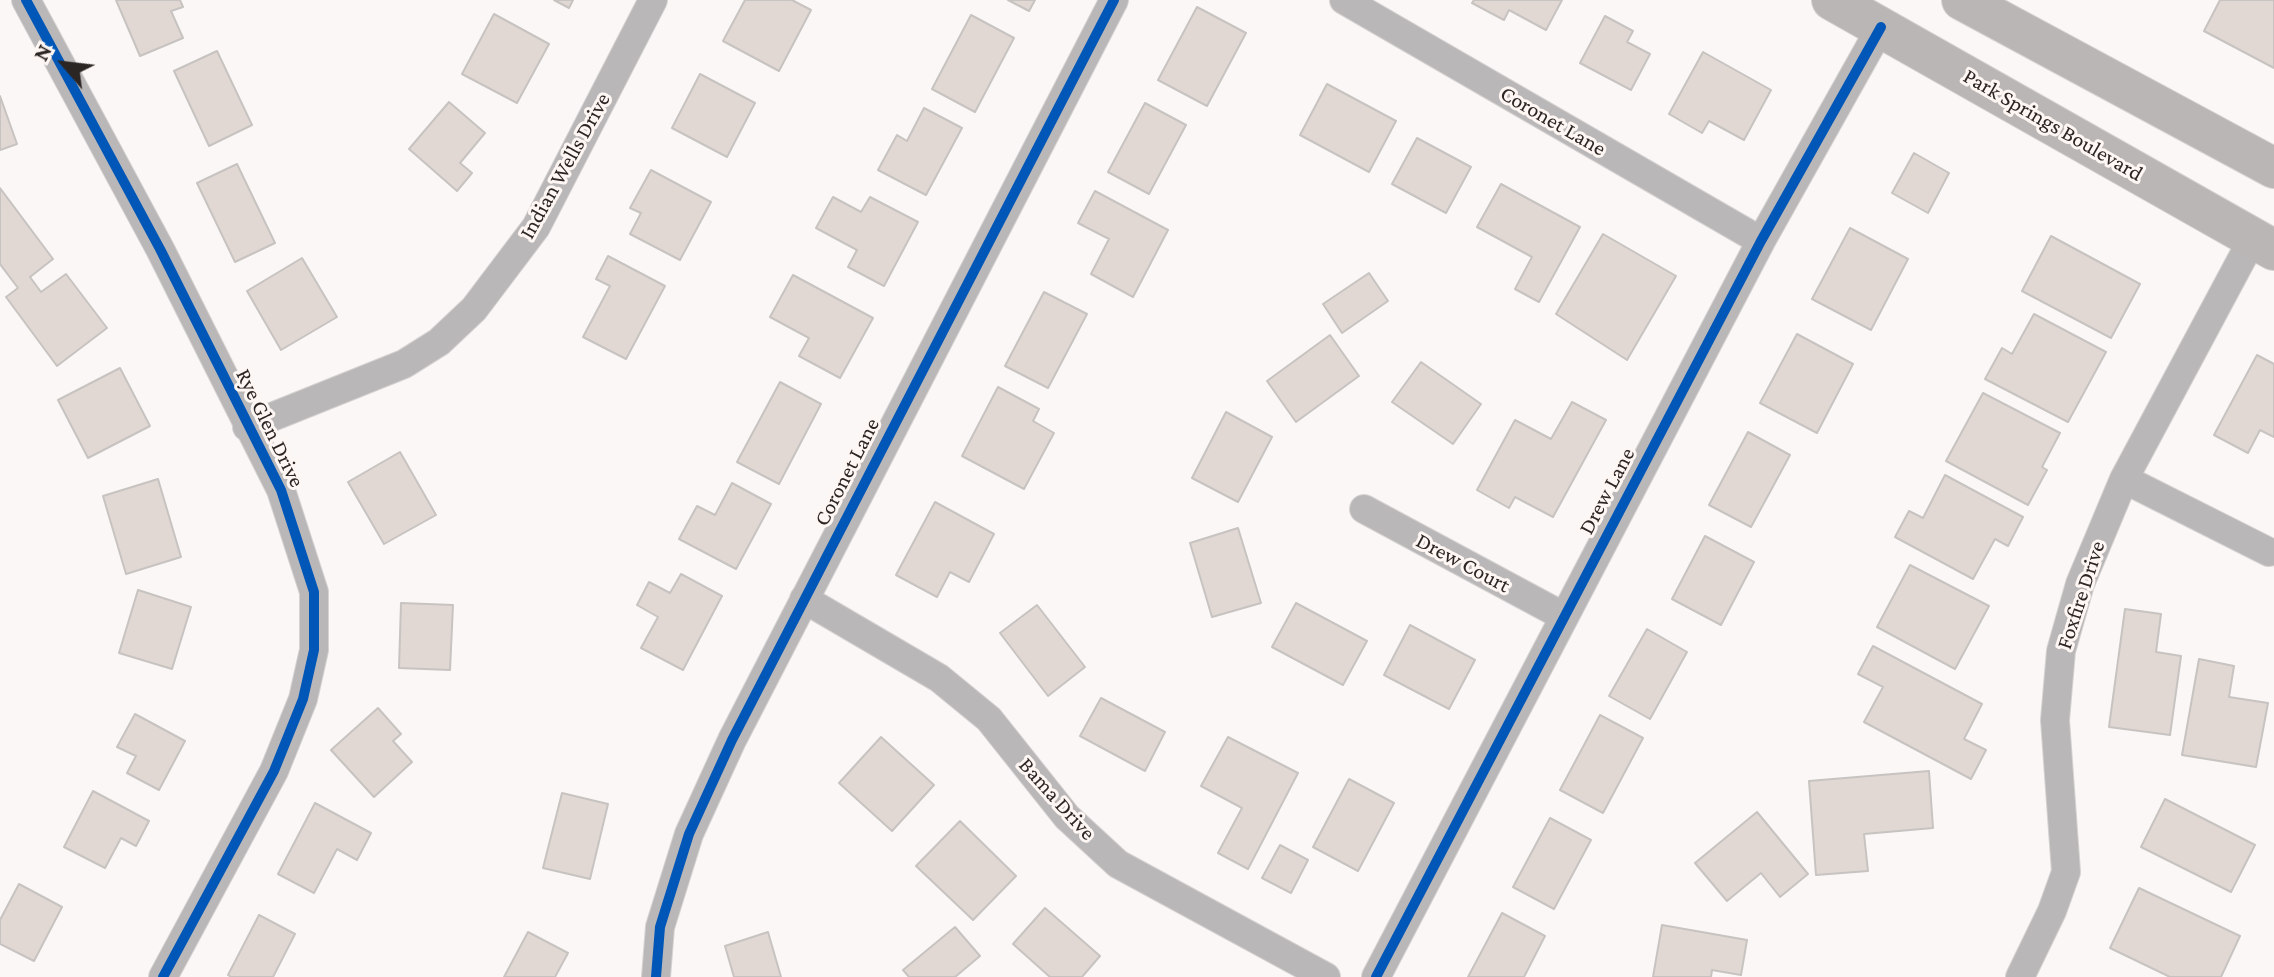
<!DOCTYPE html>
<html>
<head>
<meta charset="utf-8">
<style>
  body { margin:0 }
  #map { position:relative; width:2274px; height:977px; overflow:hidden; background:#fbf7f6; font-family:"Crimson Pro",serif }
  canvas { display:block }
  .north { position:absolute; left:24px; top:24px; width:80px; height:80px; -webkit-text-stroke:6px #fef6f3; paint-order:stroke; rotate:298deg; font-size:22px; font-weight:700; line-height:32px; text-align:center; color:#2b2624 }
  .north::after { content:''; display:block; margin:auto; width:28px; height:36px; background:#2b2624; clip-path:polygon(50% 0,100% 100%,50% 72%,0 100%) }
</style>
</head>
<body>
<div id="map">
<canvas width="2274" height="977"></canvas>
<div class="north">N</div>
</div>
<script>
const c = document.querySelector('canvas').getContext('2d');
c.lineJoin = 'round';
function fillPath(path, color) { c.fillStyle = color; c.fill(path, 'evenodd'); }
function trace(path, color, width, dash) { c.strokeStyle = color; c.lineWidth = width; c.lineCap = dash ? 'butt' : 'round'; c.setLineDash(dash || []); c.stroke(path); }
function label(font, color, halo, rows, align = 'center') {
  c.font = font + ' "Crimson Pro",serif'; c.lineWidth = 6; c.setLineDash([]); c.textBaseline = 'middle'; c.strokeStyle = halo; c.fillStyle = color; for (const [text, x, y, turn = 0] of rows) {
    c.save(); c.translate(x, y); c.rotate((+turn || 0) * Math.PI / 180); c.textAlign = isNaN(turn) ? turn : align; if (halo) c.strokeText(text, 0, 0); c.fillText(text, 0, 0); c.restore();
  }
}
const building = new Path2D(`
  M116,0H180L183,7L171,11L183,38L140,56Z
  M554,0H573L569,8Z
  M745,0H792L811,10L779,71L723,41Z
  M1008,0H1035L1029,11Z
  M1474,0H1562L1546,30L1509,10L1504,20L1472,3Z
  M2220,0H2274V68L2204,31Z
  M1197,7L1246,33L1207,106L1158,80Z
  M494,14L549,44L517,103L462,74Z
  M971,15L1014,38L975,112L932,89Z
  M1605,16L1633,31L1627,42L1650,54L1631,90L1580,63Z
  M217,51L252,125L209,146L174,71Z
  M1703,52L1771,90L1744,140L1709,121L1702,133L1669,114Z
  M700,74L755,103L727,157L672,128Z
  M1327,84L1396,121L1369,172L1300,135Z
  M0,96L17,144L0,150Z
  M449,102L485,133L460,163L472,173L457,191L409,149Z
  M1145,103L1186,125L1149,194L1108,172Z
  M924,108L962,128L926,195L878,170L897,135L907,141Z
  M1417,138L1471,167L1446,213L1392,184Z
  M1914,153L1949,173L1928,213L1892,193Z
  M237,164L275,243L235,262L197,183Z
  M651,170L711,202L680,260L630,234L641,213L630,208Z
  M1501,184L1580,227L1539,302L1515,289L1532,257L1477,227Z
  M0,188L53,259L30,277L41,292L66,274L107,328L57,366L6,297L18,288L0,264Z
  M1095,191L1168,230L1133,297L1091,274L1109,239L1078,223Z
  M833,197L861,212L870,197L918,222L884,286L848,267L857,250L816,228Z
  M1850,228L1908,259L1871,330L1812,299Z
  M1603,234L1676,276L1627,360L1556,314Z
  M2051,236L2140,284L2111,338L2022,291Z
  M608,256L665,286L626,359L583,337L610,286L596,279Z
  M302,258L337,317L281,350L247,291Z
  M1369,273L1388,301L1342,333L1323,304Z
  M793,275L873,318L840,378L799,356L809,338L770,317Z
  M1044,292L1087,314L1048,388L1005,366Z
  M2034,314L2106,352L2068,422L1985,379L2002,348L2012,354Z
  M1797,334L1853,364L1817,433L1760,403Z
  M1330,335L1359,376L1296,422L1267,381Z
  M2257,355L2274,364V437L2260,430L2248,453L2214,435Z
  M1421,362L1481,404L1453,444L1392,402Z
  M120,368L150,426L88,458L58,400Z
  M780,382L821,404L779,484L737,462Z
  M998,387L1039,409L1033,421L1054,433L1024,489L962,456Z
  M1983,393L2060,433L2042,467L2047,470L2028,505L1946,461Z
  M1572,402L1606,420L1553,517L1515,497L1509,508L1477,490L1515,420L1551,439Z
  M1226,412L1272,437L1238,502L1192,478Z
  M1748,432L1790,455L1751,527L1709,505Z
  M400,452L436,515L384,544L348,482Z
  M1945,475L2023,517L2008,546L1995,539L1973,579L1895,537L1909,511L1923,518Z
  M158,479L181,557L126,574L103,496Z
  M732,483L771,504L736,569L679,539L697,506L715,515Z
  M935,502L994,534L969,582L950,572L937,597L896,575Z
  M1238,528L1261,603L1212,617L1190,543Z
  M1705,536L1754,562L1721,625L1672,599Z
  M1910,565L1989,606L1955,669L1877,627Z
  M681,574L722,596L683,670L641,648L658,617L637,605L649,582L670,593Z
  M138,590L191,607L172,669L119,653Z
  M401,603L453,605L450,670L399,668Z
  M1296,603L1367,641L1343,685L1272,647Z
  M1037,605L1085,667L1048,696L1000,633Z
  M2125,609L2161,614L2156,652L2181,656L2170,735L2109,727Z
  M1410,625L1475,660L1449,709L1384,675Z
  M1647,629L1687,652L1650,719L1609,696Z
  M1873,646L1982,704L1964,739L1986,750L1971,779L1864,722L1883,687L1858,674Z
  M2199,659L2234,666L2229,697L2268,703L2256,767L2182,755Z
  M1101,698L1165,732L1145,771L1080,736Z
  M378,708L401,734L393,741L412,762L374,797L331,750Z
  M135,714L185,741L159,790L127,773L136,756L117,747Z
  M1600,715L1643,738L1603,813L1560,790Z
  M881,737L934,785L892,831L839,783Z
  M1228,737L1298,773L1248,869L1218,853L1242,808L1201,786Z
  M1929,771L1933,828L1864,834L1868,871L1816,875L1809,781Z
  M1349,779L1394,803L1358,871L1313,847Z
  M93,791L149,821L136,846L121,838L105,868L64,847Z
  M562,793L608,804L590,879L543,868Z
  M2165,799L2255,845L2231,892L2141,847Z
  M315,803L371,833L357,860L337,849L314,893L278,874Z
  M1757,812L1808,874L1780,897L1761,873L1727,901L1695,863Z
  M1550,818L1591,840L1554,909L1513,887Z
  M960,821L1016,876L973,920L916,866Z
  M1280,845L1308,860L1291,893L1262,878Z
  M19,884L62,907L34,961L0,944V920Z
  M2139,888L2240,936L2221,977H2170L2110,948Z
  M1045,908L1100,956L1082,977H1050L1013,944Z
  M1502,913L1545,936L1524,977H1468Z
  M259,915L295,934L273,977H231L228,975Z
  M1662,925L1747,940L1741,975L1712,970L1711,977H1653Z
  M955,927L980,956L955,977H909L903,970Z
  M528,932L568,953L555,977H504Z
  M768,932L781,977H734L725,946Z`);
fillPath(building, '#e1d8d3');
trace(building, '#c7c3c1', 2);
const minor = new Path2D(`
  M26,0L160,249L281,490L314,592V650L303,699L274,771L163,977
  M1344,0L1761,241
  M247,427L404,364L439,342L474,309L536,227L653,0
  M2124,479L2269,552
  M1364,509L1563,616
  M804,599L939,678L989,719L1067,817L1118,864L1326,977
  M656,977L660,927L689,834L732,740L1114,0
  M1376,977L1761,241L1881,27
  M2020,977L2052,911L2066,872L2055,720L2061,651L2080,584L2124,479L2253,238`);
const secondary = new Path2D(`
  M1832,0L2274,250
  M1962,0L2274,168`);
trace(minor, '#d5d2d1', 30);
trace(secondary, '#d5d2d1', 42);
trace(minor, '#bab7b8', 28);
trace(secondary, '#bab6b6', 40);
trace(new Path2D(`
  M26,0L160,249L281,490L314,592V650L303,699L274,771L163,977
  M656,977L660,927L689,834L732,740L1114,0
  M1376,977L1761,241L1881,27`), '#0057b8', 10);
label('22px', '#2b2624', '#fef6f3', [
  ["Coronet Lane",1553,121,30],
  ["Park Springs Boulevard",2053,125,30],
  ["Indian Wells Drive",565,166,-61],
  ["Rye Glen Drive",270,428,64],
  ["Coronet Lane",847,472,-63],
  ["Drew Lane",1607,491,-62],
  ["Drew Court",1463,563,28],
  ["Foxfire Drive",2081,595,-72],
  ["Bama Drive",1057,799,48]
]);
</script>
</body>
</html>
